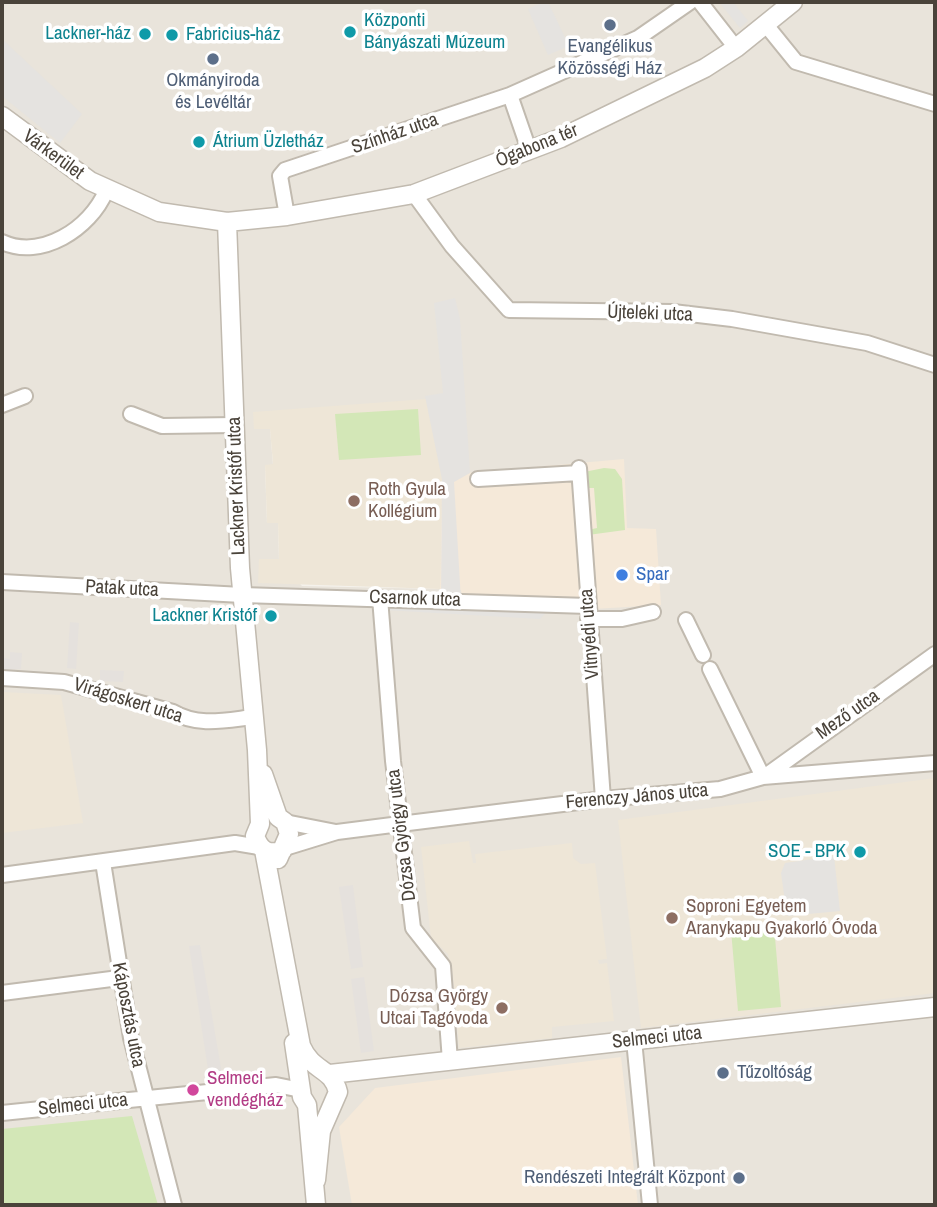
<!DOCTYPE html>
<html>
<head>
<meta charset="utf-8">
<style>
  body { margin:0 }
  #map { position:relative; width:937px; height:1207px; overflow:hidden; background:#f5f2ec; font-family:"Archivo Narrow",sans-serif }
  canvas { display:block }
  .frame { position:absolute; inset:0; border:4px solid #4a433a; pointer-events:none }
</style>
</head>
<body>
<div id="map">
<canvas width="937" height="1207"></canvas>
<div class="frame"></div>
</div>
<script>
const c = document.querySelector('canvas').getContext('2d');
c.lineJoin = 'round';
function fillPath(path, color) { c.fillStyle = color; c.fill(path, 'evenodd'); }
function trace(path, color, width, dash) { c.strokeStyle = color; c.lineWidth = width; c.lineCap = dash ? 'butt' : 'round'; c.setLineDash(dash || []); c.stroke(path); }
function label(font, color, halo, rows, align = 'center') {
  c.font = font + ' "Archivo Narrow",sans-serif'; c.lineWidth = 7; c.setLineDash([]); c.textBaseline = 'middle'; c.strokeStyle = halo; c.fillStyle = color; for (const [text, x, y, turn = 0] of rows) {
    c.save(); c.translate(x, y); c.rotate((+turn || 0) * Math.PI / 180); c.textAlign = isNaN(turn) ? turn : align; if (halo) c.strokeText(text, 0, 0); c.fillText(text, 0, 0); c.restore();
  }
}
fillPath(new Path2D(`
  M2,2H935V1205H2ZM270,428L439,589L302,586L279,560L278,523H267L265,465H273Z`), '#e9e4db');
fillPath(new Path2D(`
  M624,459L627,528L656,529L661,605L593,609L462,598L461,590L440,589L442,479L466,473Z
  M621,1057L638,1205H352L339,1127L375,1088Z`), '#f5e9d9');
fillPath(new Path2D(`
  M70,622L79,623L76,669L67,668Z
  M10,652L22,653L21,669L2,670V658L10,659Z
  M100,670L124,671L123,682L100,681Z
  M353,885L363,967L351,969L339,887Z
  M200,945L222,1074L209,1076L189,946Z
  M364,977L374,1051L361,1053L351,979Z`), '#e5e1dd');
fillPath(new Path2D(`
  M426,399L442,479L440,589L258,583L259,559H279L278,523H267L265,465L273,464L270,429H254L253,412Z
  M2,692L61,695L83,823L2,833Z
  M935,778V993L641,1028L618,820Z
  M469,841L473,863H476L475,854L572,843L573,858L581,864L595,863L607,959L598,960L599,964L607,963L614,1021L552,1027V1038L459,1048L453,976L448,954L431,938L421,847Z`), '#eee6d7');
fillPath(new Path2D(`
  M418,409L421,455L339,460L335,414Z
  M604,468L615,469L622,479L625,530L588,535V530L597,528L594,488H584V472Z
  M774,926L781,1007L738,1011L731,930Z
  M132,1116L158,1205H2V1129Z`), '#d3e7b7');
fillPath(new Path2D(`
  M543,2H548L569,46L548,55L528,9Z
  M719,2H733L748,21L740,28Z
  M2,39L82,114L60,143L2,96Z
  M455,298L460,319L470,473L454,482L461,601L553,605L540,619L384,610L391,598L441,600L442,479L425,396L443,393L434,303Z
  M834,856L840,911L787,916L781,873L785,863Z`), '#e5e3e0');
const minor = new Path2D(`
  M700,2L736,48
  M766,25L796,62L935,104
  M510,95L529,150
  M414,194L452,246L509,310L673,312L732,319L867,343L935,365
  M287,216L280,176L285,170L510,95L638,38L690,2
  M2,242C41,260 90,229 106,191
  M2,405L25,396
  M131,414L162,426L235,425
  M579,468L603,799
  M478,479L579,473
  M2,582L242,595L588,606
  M380,598L393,761L413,928L443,966L450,1061
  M588,619H622L653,612
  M686,620L703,655
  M710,669L763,777
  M2,678L64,682L173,712C198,727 226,720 254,717
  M764,777L935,654
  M285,822L336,832
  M285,848L337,832L400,824L603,799L720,789L763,777L935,763
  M103,862L131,1038L174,1205
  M2,875L235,843L259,847
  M2,993L119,978
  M634,1040L650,1205
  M2,1113L276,1085L301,1090`);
const tertiary = new Path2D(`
  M2,116L90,181L159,212L227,222L287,216L414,194L561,138L705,68L736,48L793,2
  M227,222L240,568L257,750L260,824L255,836C260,850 267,855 282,851
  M263,774L278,817L285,822L289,834L278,859
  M264,850L301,1046C313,1073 332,1067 338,1092L321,1131L316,1180
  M294,1043L302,1097L307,1105L316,1205
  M330,1074L935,1007`);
trace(minor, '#c1baaf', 18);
trace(tertiary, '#c1baaf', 21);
trace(minor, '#fff', 14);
trace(tertiary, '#fff', 18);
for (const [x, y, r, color] of [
  [610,25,7,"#5c6f8a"],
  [350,32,7,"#0f9aa8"],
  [145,34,7,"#0f9aa8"],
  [172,35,7,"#0f9aa8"],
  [213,59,7,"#5c6f8a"],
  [199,142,7,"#0f9aa8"],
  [354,501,7,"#8d6e63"],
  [622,575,7,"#3f7fe0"],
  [271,616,7,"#0f9aa8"],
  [860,852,7,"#0f9aa8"],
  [672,918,7,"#8d6e63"],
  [502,1008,7,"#8d6e63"],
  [723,1073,7,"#5c6f8a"],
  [193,1090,7,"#d1479c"],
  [739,1178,7,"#5c6f8a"]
]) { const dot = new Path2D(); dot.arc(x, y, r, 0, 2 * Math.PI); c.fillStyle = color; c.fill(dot); trace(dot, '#fff', 2.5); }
label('19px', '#0d838f', '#fff', [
  ["Központi",364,21],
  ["Bányászati Múzeum",364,43],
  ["Lackner-ház",131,34,"right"],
  ["Fabricius-ház",186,35],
  ["Átrium Üzletház",213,142],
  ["Lackner Kristóf",257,616,"right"],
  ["SOE - BPK",846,852,"right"]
], 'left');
label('19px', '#4e5e75', '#fff', [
  ["Evangélikus",610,47],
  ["Közösségi Ház",610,69],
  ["Okmányiroda",213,81],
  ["és Levéltár",213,103],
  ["Tűzoltóság",737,1073,"left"],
  ["Rendészeti Integrált Központ",725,1178,"right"]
]);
label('19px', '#4a433a', '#fff', [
  ["Színház utca",395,134,-19],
  ["Ógabona tér",537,146,-22],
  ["Várkerület",53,155,36],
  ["Újteleki utca",650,314,2],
  ["Lackner Kristóf utca",237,486,-92],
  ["Patak utca",122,589,3],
  ["Csarnok utca",415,599,2],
  ["Vitnyédi utca",590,634,-94],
  ["Virágoskert utca",128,701,17],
  ["Mező utca",848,715,-35],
  ["Ferenczy János utca",637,797,-5],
  ["Dózsa György utca",402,835,-97],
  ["Káposztás utca",128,1015,79],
  ["Selmeci utca",657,1038,-6],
  ["Selmeci utca",83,1105,-6]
]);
label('19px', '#785e54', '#fff', [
  ["Roth Gyula",368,490],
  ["Kollégium",368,512],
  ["Soproni Egyetem",686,907],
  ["Aranykapu Gyakorló Óvoda",686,929],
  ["Dózsa György",488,997,"right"],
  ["Utcai Tagóvoda",488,1019,"right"]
], 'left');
label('19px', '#366cbe', '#fff', [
  ["Spar",636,575]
], 'left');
label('19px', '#b23c85', '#fff', [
  ["Selmeci",207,1079],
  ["vendégház",207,1101]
], 'left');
</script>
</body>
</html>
